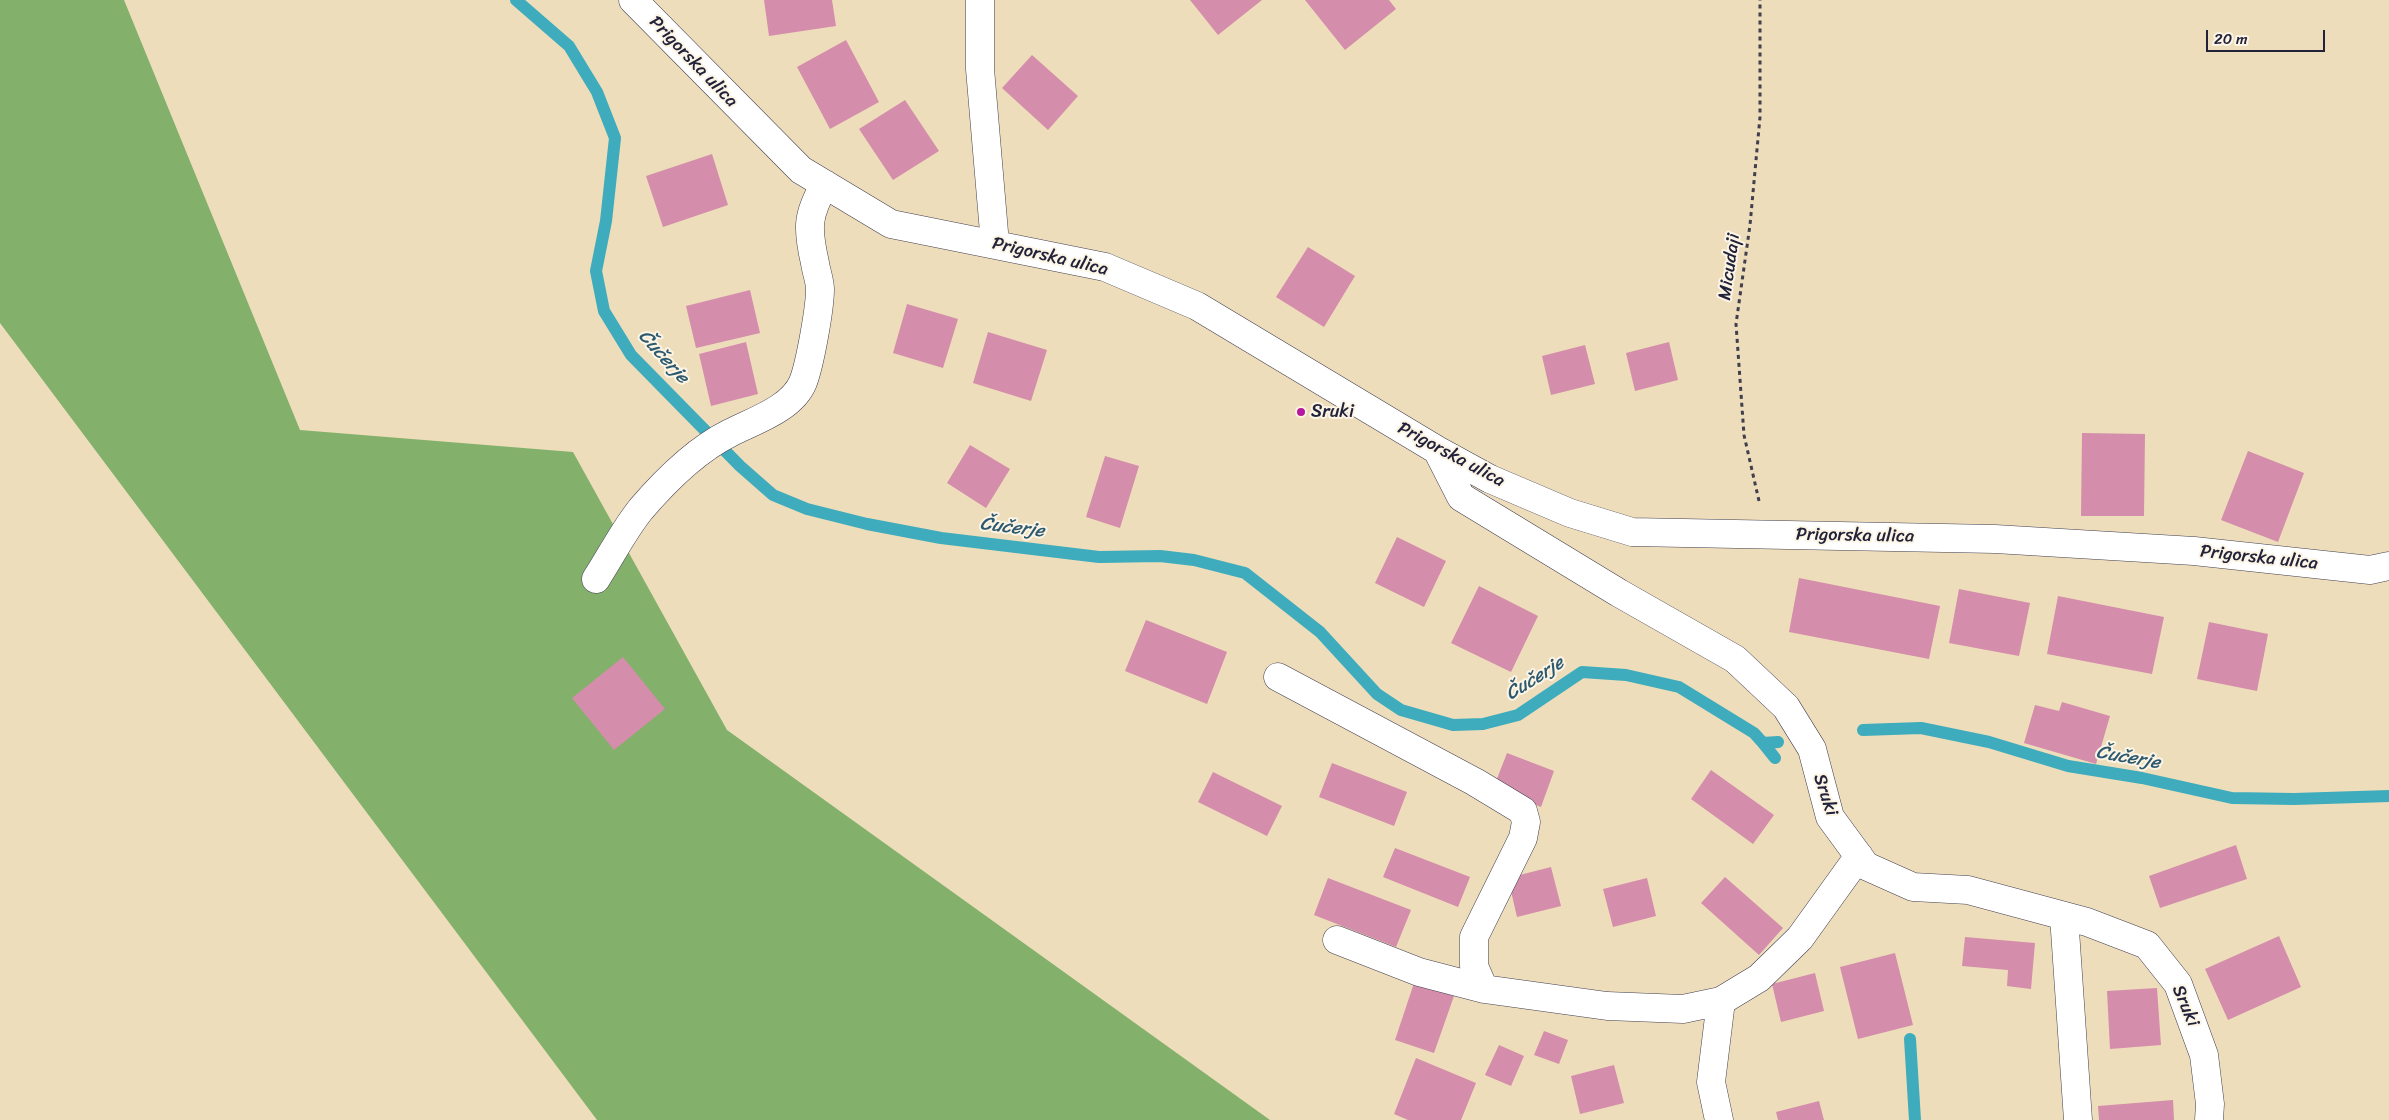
<!DOCTYPE html>
<html>
<head>
<meta charset="utf-8">
<style>
  body { margin:0 }
  #map { position:relative; width:2389px; height:1120px; overflow:hidden; background:#edb; font-family:Sriracha,sans-serif }
  canvas { display:block }
  .scale { position:absolute; left:2206px; top:30px; width:119px; height:22px; box-sizing:border-box; border:2px solid #22223b; border-top:0; padding-left:6px; font-size:15px; line-height:18px; white-space:nowrap; color:#22223b; -webkit-text-stroke:4px #fcf5e5; paint-order:stroke }
</style>
</head>
<body>
<div id="map">
<canvas width="2389" height="1120"></canvas>
<div class="scale">20 m</div>
</div>
<script>
const c = document.querySelector('canvas').getContext('2d');
c.lineJoin = 'round';
function fillPath(path, color) { c.fillStyle = color; c.fill(path, 'evenodd'); }
function trace(path, color, width, dash) { c.strokeStyle = color; c.lineWidth = width; c.lineCap = dash ? 'butt' : 'round'; c.setLineDash(dash || []); c.stroke(path); }
function label(font, color, halo, rows, align = 'center') {
  c.font = font + ' Sriracha,sans-serif'; c.lineWidth = 4; c.setLineDash([]); c.textBaseline = 'middle'; c.strokeStyle = halo; c.fillStyle = color; for (const [text, x, y, turn = 0] of rows) {
    c.save(); c.translate(x, y); c.rotate((+turn || 0) * Math.PI / 180); c.textAlign = isNaN(turn) ? turn : align; if (halo) c.strokeText(text, 0, 0); c.fillText(text, 0, 0); c.restore();
  }
}
fillPath(new Path2D(`
  M0,0H124L300,430L573,452L727,730L1270,1120H597L0,323Z`), '#83b16b');
trace(new Path2D(`
  M516,0L569,46L597,92L615,138L606,221L596,271L604,311L631,355L740,466L773,495L807,509L867,524L941,538L1099,557L1160,556L1194,560L1245,573L1320,632L1377,694L1401,710L1453,725L1483,724L1518,715L1582,672L1626,675L1679,687L1754,733L1763,743L1778,742
  M1863,730L1921,728L1989,742L2068,766L2142,778L2232,798L2294,799L2389,796
  M1763,743L1775,758
  M1910,1039L1915,1120`), '#3eacbc', 12);
fillPath(new Path2D(`
  M764,0H832L836,26L769,36Z
  M1190,0H1262L1218,35Z
  M1305,0H1389L1396,9L1345,50Z
  M846,40L879,102L830,129L797,67Z
  M1032,55L1078,96L1048,130L1002,88Z
  M905,100L939,151L893,180L859,129Z
  M712,154L728,205L663,227L646,176Z
  M1308,247L1355,276L1324,327L1276,297Z
  M750,290L760,333L696,348L686,306Z
  M907,304L958,319L943,368L893,353Z
  M988,332L1047,350L1031,401L973,383Z
  M746,342L758,394L711,406L699,354Z
  M1669,342L1678,380L1635,391L1626,353Z
  M1585,345L1595,384L1551,395L1542,356Z
  M2082,433L2145,434L2144,516H2081Z
  M970,445L1010,469L986,508L947,483Z
  M2248,451L2304,473L2278,542L2221,520Z
  M1105,456L1139,466L1120,528L1086,517Z
  M1397,537L1446,561L1424,607L1375,583Z
  M1799,578L1940,606L1929,659L1789,632Z
  M1479,586L1538,616L1511,672L1451,643Z
  M1959,589L2030,603L2019,656L1949,643Z
  M2058,596L2164,617L2152,674L2047,654Z
  M1146,620L1227,652L1207,704L1125,671Z
  M2209,622L2268,634L2257,691L2197,679Z
  M623,657L665,709L614,750L572,698Z
  M2062,702L2110,716L2096,764L2024,743L2035,705L2059,711Z
  M1507,753L1554,771L1541,807L1493,789Z
  M1332,763L1407,792L1394,826L1319,797Z
  M1711,770L1774,815L1753,844L1691,799Z
  M1213,772L1282,806L1267,836L1198,802Z
  M2236,845L2247,879L2160,908L2149,876Z
  M1395,848L1470,877L1458,907L1383,877Z
  M1551,867L1561,906L1517,917L1508,878Z
  M1725,877L1783,928L1759,955L1701,903Z
  M1328,878L1411,910L1396,947L1314,915Z
  M1647,878L1656,916L1613,927L1603,889Z
  M2279,936L2301,987L2228,1020L2205,969Z
  M1965,937L2035,943L2031,989L2007,986L2008,970L1962,966Z
  M1895,953L1913,1025L1858,1039L1840,967Z
  M1815,973L1824,1011L1781,1022L1772,984Z
  M1414,983L1454,996L1434,1053L1395,1040Z
  M2157,988L2161,1045L2110,1049L2107,991Z
  M1544,1031L1568,1040L1559,1064L1534,1055Z
  M1499,1045L1524,1056L1511,1086L1485,1075Z
  M1416,1058L1476,1083L1461,1120H1408L1394,1114Z
  M1614,1065L1624,1103L1580,1114L1571,1076Z
  M2173,1100L2174,1120H2099L2098,1106Z
  M1819,1101L1824,1120H1778L1776,1112Z`), '#d48daa');
const minor = new Path2D(`
  M633,0L801,170L891,224L1105,267L1197,306L1437,450L1490,479L1570,513L1632,532L1995,539L2194,551L2370,570L2389,566
  M980,0V69L995,244
  M1437,450L1461,497L1619,593L1735,659L1786,707L1812,749L1830,817L1866,866L1913,887L1968,890L2087,922L2147,945L2178,984L2204,1055L2210,1104L2209,1120
  M596,579C611,556 624,530 641,509C665,481 696,450 730,433C753,421 792,409 803,382C810,364 820,308 820,289C820,281 816,271 815,263C807,228 807,215 825,184
  M1278,677L1475,782L1523,811L1526,822L1523,838L1474,937V966L1484,989
  M2064,916L2078,1120
  M1337,940L1419,972L1484,989L1607,1006L1683,1009L1721,1001L1759,978L1800,938L1859,856
  M1719,1120L1711,1082L1721,1001`);
trace(minor, '#413e4e', 29);
trace(new Path2D(`
  M1759,501L1744,435L1736,324L1750,225L1760,117V0`), '#413e4e', 3, [4, 4]);
trace(minor, '#fff', 28);
for (const [x, y, r, color] of [
  [1301,412,5,"#b5179e"]
]) { const dot = new Path2D(); dot.arc(x, y, r, 0, 2 * Math.PI); c.fillStyle = color; c.fill(dot); trace(dot, '#fcf5e5', 2); }
label('18px', '#22223b', '#fcf5e5', [
  ["Prigorska ulica",693,62,46],
  ["Prigorska ulica",1050,257,13],
  ["Micudaji",1730,267,-82],
  ["Prigorska ulica",1451,455,28],
  ["Prigorska ulica",1855,536,1],
  ["Prigorska ulica",2259,558,6],
  ["Sruki",1825,795,72],
  ["Sruki",2185,1006,67]
]);
label('18px', '#22223b', '#fcf5e5', [
  ["Sruki",1311,412]
], 'left');
label('italic 19px', '#2d596f', '#fcf5e5', [
  ["Čučerje",663,357,48],
  ["Čučerje",1012,528,7],
  ["Čučerje",1535,679,-32],
  ["Čučerje",2128,758,10]
]);
</script>
</body>
</html>
